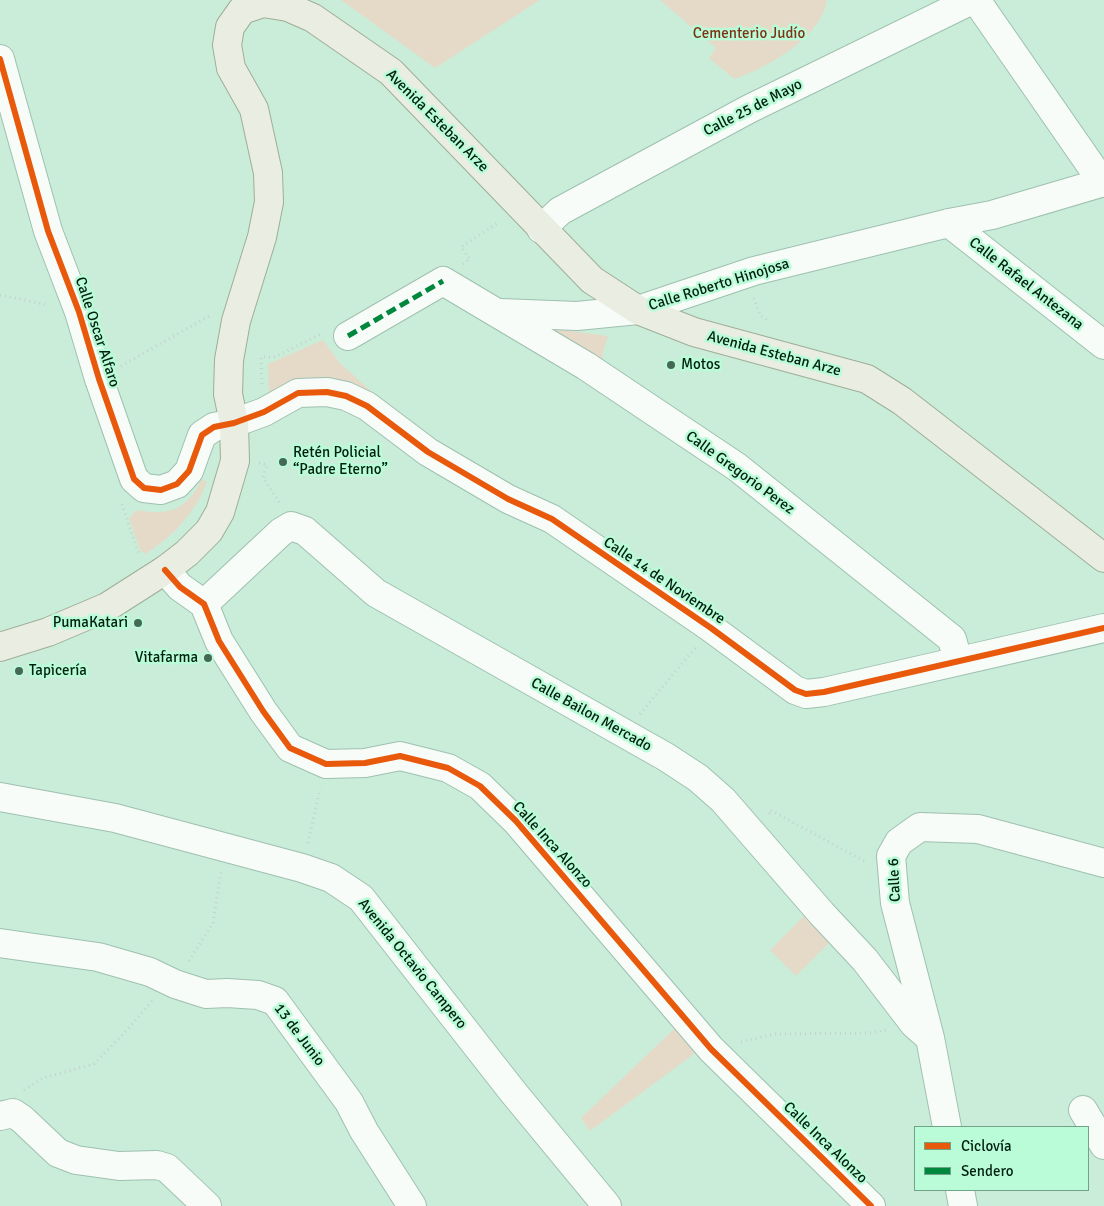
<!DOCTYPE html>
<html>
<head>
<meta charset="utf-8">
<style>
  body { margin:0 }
  #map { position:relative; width:1104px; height:1206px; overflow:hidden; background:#c9edd9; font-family:Signika,sans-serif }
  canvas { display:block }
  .legend { position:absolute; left:914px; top:1126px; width:175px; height:65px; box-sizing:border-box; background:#bafcd7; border:1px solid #70a487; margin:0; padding:6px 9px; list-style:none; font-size:15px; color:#002010 }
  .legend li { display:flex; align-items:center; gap:10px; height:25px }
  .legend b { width:25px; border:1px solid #70a487 }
</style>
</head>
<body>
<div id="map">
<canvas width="1104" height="1206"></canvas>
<ul class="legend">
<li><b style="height:6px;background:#e8590c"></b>Ciclovía</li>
<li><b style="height:6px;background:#00873e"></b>Sendero</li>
</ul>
</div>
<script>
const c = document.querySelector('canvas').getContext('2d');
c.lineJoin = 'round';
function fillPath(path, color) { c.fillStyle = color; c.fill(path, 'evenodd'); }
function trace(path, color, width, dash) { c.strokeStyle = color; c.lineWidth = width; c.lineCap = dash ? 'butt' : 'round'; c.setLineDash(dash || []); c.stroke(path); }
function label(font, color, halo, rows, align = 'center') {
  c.font = font + ' Signika,sans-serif'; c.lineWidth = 5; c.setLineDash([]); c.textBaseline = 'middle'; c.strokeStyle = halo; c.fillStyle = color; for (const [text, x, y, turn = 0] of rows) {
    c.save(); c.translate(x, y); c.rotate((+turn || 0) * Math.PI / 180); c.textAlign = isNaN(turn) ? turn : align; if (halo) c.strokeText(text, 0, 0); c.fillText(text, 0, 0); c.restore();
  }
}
fillPath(new Path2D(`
  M341,0H540L435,68Z
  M660,0H827C821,38 767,68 734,79L709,58L716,48Z
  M542,327L608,336L602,355L604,362Z
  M323,340L340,363L372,392L370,394C330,377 308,368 269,394L268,364Z
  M202,479L207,482C195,513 174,536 145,554L140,550L129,518L137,510C169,516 187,510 202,479Z
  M806,914L832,940L796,976L770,950Z
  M676,1027L698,1051L590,1131L581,1118Z`), '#e5dac8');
const minor = new Path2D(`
  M976,0L1103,183
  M0,59L48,231L79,312L99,379L134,479L144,488L161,490L177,484L189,471L202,435L214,427L234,423L264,412L298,393L327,392L346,396L367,406L428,452L508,499L552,519L711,628L795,690L806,694L824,692L1104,628
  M949,223L1104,345
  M541,229L560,211L749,109L972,0
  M501,313L577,316L638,310L754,271L949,223L992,215L1104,182
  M348,336L443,281L586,366L737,467L952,639L958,661
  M165,570L180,587L204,604L219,641L263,711L290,748L326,764L365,763L400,756L448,768L480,786L516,821L711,1049L871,1206
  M204,604L281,532L291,526L305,531L376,593L666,757L698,778L723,800L822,914L865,960L914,1024L930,1038
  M0,797L115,818L302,868L331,878L361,898L513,1092L607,1206
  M0,943L98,957L150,972L175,984L206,994L227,993L258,995L275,1001L349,1102L364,1131L412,1206
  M1083,1110L1104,1145
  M0,1116L13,1113L22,1119L58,1153L76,1160L119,1166L157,1165L167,1168L207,1206
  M947,1127L930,1038L895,903L891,856L899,842L920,827L978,829L1104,863
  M960,1190L963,1206`);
const major = new Path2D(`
  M0,647L48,632L107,607L165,570L187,553L209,531L220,512L235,461L234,423L228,394L229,360L236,321L262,237L269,202L268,173L254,109L231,68L227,45L230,27L242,10L263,3L288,7L313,18L391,72L592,280L638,310L694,332L867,379L902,401L1104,558`);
trace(minor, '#9fc0af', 30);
trace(major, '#9fae96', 30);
trace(new Path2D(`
  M463,264L470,259L461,247L499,222
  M0,295L49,305
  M754,298L760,315L767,320
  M121,366L211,315
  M262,384L261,357H275L323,333
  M259,463L267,465L263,478L280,503
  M122,504L139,555
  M640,714L695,648
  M769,814L770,810L866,862
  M308,843L320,789
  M189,961L213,923L221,872
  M741,1042L774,1034L870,1033L886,1030
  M24,1090L43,1078L94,1064L128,1029L152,1001`), '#c6d1cb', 3, [1, 4]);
trace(minor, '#f7fcf9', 28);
trace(major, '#e9ede2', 28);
trace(new Path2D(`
  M348,336L443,281`), '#00873e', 5, [10, 5]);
trace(new Path2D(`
  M0,59L48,231L79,312L99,379L134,479L144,488L161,490L177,484L189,471L202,435L214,427L234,423L264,412L298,393L327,392L346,396L367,406L428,452L508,499L552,519L711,628L795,690L806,694L824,692L1104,628
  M165,570L180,587L204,604L219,641L263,711L290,748L326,764L365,763L400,756L448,768L480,786L516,821L711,1049L871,1206`), '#e8590c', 6);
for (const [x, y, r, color] of [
  [671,365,5,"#466856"],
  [283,462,5,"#466856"],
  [138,623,5,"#466856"],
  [208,658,5,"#466856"],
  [19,671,5,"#466856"]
]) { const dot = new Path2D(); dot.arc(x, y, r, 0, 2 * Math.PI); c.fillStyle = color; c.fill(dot); trace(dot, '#bafcd7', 2); }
label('15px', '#7e3115', '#bafcd7', [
  ["Cementerio Judío",749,34]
]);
label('15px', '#002010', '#bafcd7', [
  ["Calle 25 de Mayo",753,108,-27],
  ["Avenida Esteban Arze",437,121,45],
  ["Calle Rafael Antezana",1026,284,38],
  ["Calle Roberto Hinojosa",719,285,-17],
  ["Calle Oscar Alfaro",97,332,72],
  ["Avenida Esteban Arze",774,354,15],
  ["Calle Gregorio Perez",740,473,36],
  ["Calle 14 de Noviembre",664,581,34],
  ["Calle Bailon Mercado",591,715,29],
  ["Calle Inca Alonzo",552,845,48],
  ["Calle 6",895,880,-93],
  ["Avenida Octavio Campero",412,964,51],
  ["13 de Junio",299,1035,53],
  ["Calle Inca Alonzo",825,1143,44]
]);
label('15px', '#002010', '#bafcd7', [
  ["Motos",681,365],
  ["Retén Policial",293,453],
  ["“Padre Eterno”",293,470],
  ["PumaKatari",128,623,"right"],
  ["Vitafarma",198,658,"right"],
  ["Tapicería",29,671]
], 'left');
</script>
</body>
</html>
